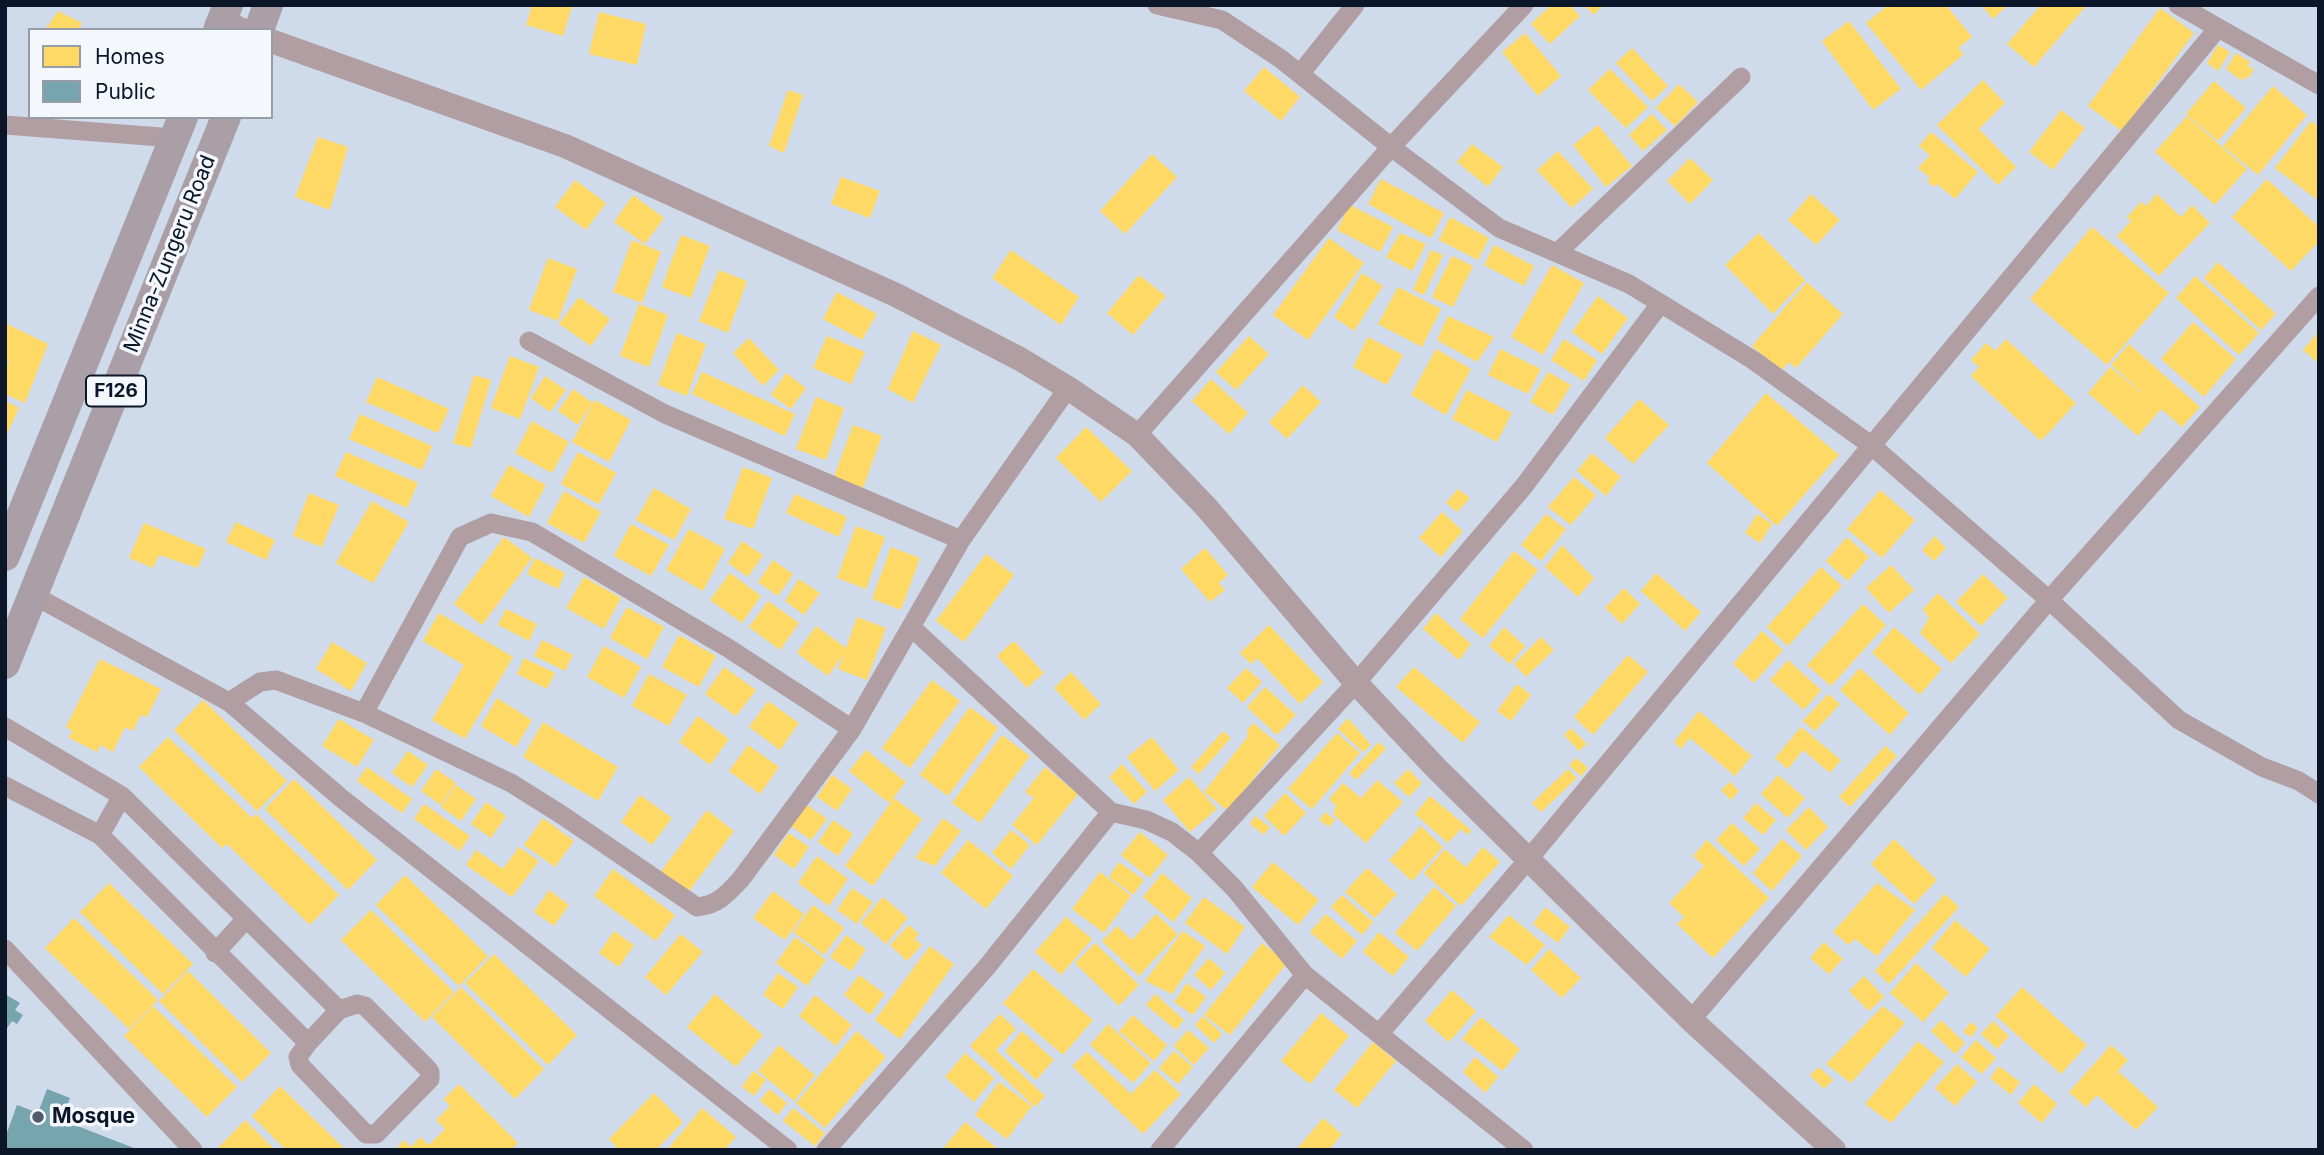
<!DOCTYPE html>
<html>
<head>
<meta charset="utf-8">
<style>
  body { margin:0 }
  #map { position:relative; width:2324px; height:1155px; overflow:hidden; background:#cfdaea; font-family:Inter,sans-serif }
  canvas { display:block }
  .frame { position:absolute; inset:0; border:7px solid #0b1728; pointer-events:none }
  .legend { position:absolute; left:28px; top:28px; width:245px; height:91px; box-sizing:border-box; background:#f4f7fc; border:2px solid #979da7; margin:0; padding:9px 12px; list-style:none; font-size:21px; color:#0b1728 }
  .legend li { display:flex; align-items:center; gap:14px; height:35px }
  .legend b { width:35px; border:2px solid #979da7 }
</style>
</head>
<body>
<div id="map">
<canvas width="2324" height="1155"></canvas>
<div class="frame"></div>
<ul class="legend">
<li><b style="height:19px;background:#ffd966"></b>Homes</li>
<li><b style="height:19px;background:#76a5af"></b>Public</li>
</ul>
</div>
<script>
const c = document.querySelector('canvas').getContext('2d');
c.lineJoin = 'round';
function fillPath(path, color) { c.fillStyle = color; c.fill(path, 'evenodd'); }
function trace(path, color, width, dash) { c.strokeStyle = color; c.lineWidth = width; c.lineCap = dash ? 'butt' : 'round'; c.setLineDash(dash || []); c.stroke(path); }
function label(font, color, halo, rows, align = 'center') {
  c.font = font + ' Inter,sans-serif'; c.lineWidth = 7; c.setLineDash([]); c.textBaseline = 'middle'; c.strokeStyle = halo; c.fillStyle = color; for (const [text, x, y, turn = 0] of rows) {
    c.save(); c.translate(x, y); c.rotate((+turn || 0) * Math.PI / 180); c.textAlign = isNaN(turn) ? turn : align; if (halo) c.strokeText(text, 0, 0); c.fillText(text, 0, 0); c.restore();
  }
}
fillPath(new Path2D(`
  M532,5L572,7L563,36L526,25Z
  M1551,5H1570L1580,16L1550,44L1531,24Z
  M1584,5H1603L1594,15Z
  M1888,5H1946L1972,37L1958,48L1964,54L1921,90L1866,23Z
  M1981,5H2008L1993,19Z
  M2041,5H2087L2034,67L2007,44Z
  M2160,8L2194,33L2122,131L2088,106Z
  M58,11L82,23L78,30H45Z
  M599,12L646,24L637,65L589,54Z
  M1849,21L1901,89L1873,110L1822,41Z
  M1525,33L1561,76L1538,96L1502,52Z
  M2218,45L2230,52L2218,71L2207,63Z
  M1632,48L1668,86L1652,101L1616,63Z
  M2236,53L2250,62L2248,66L2254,69L2248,79L2244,77L2242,81L2226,69Z
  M1264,67L1300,97L1281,121L1244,91Z
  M1610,69L1648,107L1626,128L1588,90Z
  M1983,80L2005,103L1979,129L2016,167L1998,185L1937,125Z
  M2214,81L2246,108L2218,141L2186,114Z
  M1679,84L1698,102L1675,126L1656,108Z
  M2273,86L2307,115L2258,175L2223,146Z
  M788,90L803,95L784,153L769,146Z
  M2061,110L2085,128L2053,170L2029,152Z
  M1652,114L1667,130L1643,151L1629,135Z
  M2187,116L2247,169L2215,205L2155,152Z
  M2311,121L2319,127V201L2275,168Z
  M1598,125L1632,166L1606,187L1573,145Z
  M1931,132L1978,172L1955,199L1937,184L1934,187L1927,181L1930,178L1918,168L1930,155L1919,146Z
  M318,137L348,147L330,210L295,197Z
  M1472,144L1503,167L1488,187L1457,162Z
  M1558,151L1593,189L1572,208L1537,170Z
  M1152,154L1177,177L1125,234L1100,211Z
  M1690,158L1713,180L1690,204L1667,181Z
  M841,177L880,191L870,218L831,204Z
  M1381,179L1444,213L1431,238L1368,204Z
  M2267,179L2319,227V241L2291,271L2232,217Z
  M575,180L606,203L586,230L555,207Z
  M1811,194L1840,220L1816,245L1788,220Z
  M2157,194L2181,217L2192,205L2210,223L2159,276L2117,236L2131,221L2127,217L2141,202L2146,206Z
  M633,195L664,218L645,244L614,222Z
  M1350,205L1393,227L1380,252L1337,230Z
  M1450,217L1489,238L1478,260L1439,240Z
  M2092,227L2169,293L2107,365L2030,299Z
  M1400,233L1426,244L1412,271L1386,257Z
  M1759,233L1805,280L1773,314L1725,265Z
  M681,235L710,246L691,298L662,287Z
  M1329,238L1364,263L1308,340L1273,315Z
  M632,240L661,252L642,303L613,292Z
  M1494,245L1534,266L1524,286L1484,265Z
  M1011,250L1079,297L1061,325L992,278Z
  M1431,250L1443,255L1424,295L1413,290Z
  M1452,256L1473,266L1453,307L1432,297Z
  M548,258L577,269L558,321L529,310Z
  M2218,262L2276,314L2261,330L2204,278Z
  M1552,265L1584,283L1543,355L1511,337Z
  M719,270L747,281L728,333L699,321Z
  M1362,273L1383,286L1354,331L1334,317Z
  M1139,275L1166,296L1133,335L1107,313Z
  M2195,276L2259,333L2239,355L2176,298Z
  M1807,282L1843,314L1796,368L1789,362L1781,371L1752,346Z
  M1398,287L1441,309L1422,347L1378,324Z
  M837,292L877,314L862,340L823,319Z
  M1598,296L1628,318L1602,354L1572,332Z
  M579,297L610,319L591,346L559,324Z
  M639,304L668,315L649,367L620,356Z
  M1448,316L1494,337L1477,362L1437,340Z
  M2193,322L2236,359L2204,397L2161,359Z
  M5,323L48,344L25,403L5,394V370L9,361L5,359Z
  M913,331L941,345L913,403L888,389Z
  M2319,331V364L2303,350Z
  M677,333L706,344L687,396L658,385Z
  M827,336L865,352L851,384L813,368Z
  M1249,336L1269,354L1236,390L1216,372Z
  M1368,337L1403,355L1387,385L1353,367Z
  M749,338L779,370L763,386L733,353Z
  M1564,339L1597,360L1584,381L1551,360Z
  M2006,339L2076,403L2041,441L1971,376L1979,367L1971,360L1986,343L1995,351Z
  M2129,344L2200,407L2182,427L2161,409L2138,436L2088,393L2110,367L2151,400L2111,365Z
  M1436,349L1471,369L1446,415L1411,395Z
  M1500,349L1541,369L1528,394L1488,375Z
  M510,356L539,367L520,419L491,408Z
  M702,372L795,414L785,436L692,394Z
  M1548,372L1571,385L1553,415L1530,402Z
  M786,373L806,388L791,409L771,395Z
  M474,375L491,380L471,448L453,443Z
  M545,376L566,390L550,412L531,398Z
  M377,377L449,409L438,433L366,402Z
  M1211,379L1248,413L1229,434L1192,401Z
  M1303,385L1321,402L1287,439L1269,422Z
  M573,389L593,403L578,425L558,411Z
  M1467,390L1512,413L1497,442L1452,419Z
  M1766,393L1839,455L1777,526L1707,463Z
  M816,397L844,408L826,460L796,449Z
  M1639,399L1669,425L1633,464L1605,438Z
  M595,400L631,420L609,462L572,442Z
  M5,401L19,408L5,439Z
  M360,414L432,446L422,470L349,439Z
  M532,421L569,442L552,473L515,453Z
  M853,425L882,436L863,488L834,477Z
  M1086,427L1132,471L1101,502L1056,458Z
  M346,452L418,483L407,508L335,476Z
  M578,452L616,473L599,504L561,484Z
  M1592,453L1621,477L1606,496L1577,471Z
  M509,465L546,485L529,517L491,496Z
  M743,467L772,478L753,529L724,519Z
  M1574,477L1596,495L1571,525L1548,507Z
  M654,488L691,509L674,540L636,520Z
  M1458,489L1470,498L1457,512L1446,503Z
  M1880,490L1915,520L1882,558L1847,529Z
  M564,491L601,512L584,543L547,523Z
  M309,493L339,505L322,547L293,536Z
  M795,494L847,517L839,537L786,513Z
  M372,501L409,522L373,583L336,563Z
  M1442,512L1463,531L1441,557L1419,538Z
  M1546,514L1566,529L1541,561L1521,545Z
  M1757,514L1772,524L1760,543L1745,533Z
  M236,522L275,540L266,560L226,542Z
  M144,523L206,549L198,568L159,555L153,568L129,558Z
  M631,524L669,545L651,576L614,556Z
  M856,526L885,537L866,589L837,578Z
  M689,529L725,549L703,591L666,570Z
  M1935,536L1946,548L1934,561L1922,550Z
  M504,537L532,558L482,625L454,604Z
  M1847,537L1869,557L1848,581L1826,561Z
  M742,541L763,555L748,577L728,563Z
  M1562,545L1594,578L1578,597L1545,567Z
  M891,547L920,558L901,610L872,599Z
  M1205,548L1228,575L1219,583L1225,590L1210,602L1181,569Z
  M1514,551L1538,570L1483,638L1460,619Z
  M986,554L1014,575L964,642L936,621Z
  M535,558L565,573L558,589L527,574Z
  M773,560L793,574L778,596L758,582Z
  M1891,565L1914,590L1889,613L1866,588Z
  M1821,567L1842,586L1788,646L1767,627Z
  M730,573L761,596L742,623L710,600Z
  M1656,573L1701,612L1685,631L1641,591Z
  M1983,574L2008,598L1981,626L1956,602Z
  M584,577L621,598L604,629L566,608Z
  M799,579L820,593L804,615L785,601Z
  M1624,588L1640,604L1622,624L1605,608Z
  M1938,593L1980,634L1951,663L1920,633L1929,618L1923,609Z
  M768,601L799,623L780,650L749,627Z
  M1863,604L1886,625L1831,686L1807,665Z
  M627,607L664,627L647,659L610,638Z
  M506,609L537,624L529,641L498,625Z
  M439,613L513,657L465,739L432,720L464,665L423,641Z
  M1436,613L1471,644L1459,660L1423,629Z
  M857,617L886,628L867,680L838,669L843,655L828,676L797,653L816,626L846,648Z
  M1269,625L1323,682L1300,704L1257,658L1251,664L1240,653Z
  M1504,627L1525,646L1510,664L1489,646Z
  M1894,627L1942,669L1920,695L1872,653Z
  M1762,631L1783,650L1754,683L1733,664Z
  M679,635L716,656L699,687L662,667Z
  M1541,637L1554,650L1526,677L1514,664Z
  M542,640L573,655L565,671L534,656Z
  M1014,641L1044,673L1027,688L997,656Z
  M332,642L367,663L351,691L316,669Z
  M604,646L641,667L624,698L587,677Z
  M1628,655L1648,672L1593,735L1574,717Z
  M524,658L555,673L547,689L517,674Z
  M100,659L161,689L147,717L141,715L133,731L125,727L113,752L100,745L97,752L69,738L72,731L66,727Z
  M1788,660L1821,690L1804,710L1770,680Z
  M724,667L756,690L736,716L705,694Z
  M1414,667L1480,722L1463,743L1396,687Z
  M1246,668L1262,682L1243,703L1227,688Z
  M1860,668L1909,713L1890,735L1840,690Z
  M1071,672L1101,704L1084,720L1054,688Z
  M649,674L687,695L669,726L632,706Z
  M932,680L960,701L910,768L882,748Z
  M1517,684L1531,695L1511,721L1497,711Z
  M1265,687L1296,715L1277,735L1247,707Z
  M1828,694L1840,704L1815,731L1803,721Z
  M497,698L532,720L516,747L481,726Z
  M203,700L287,781L257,811L174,730Z
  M768,701L799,723L780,750L749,727Z
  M970,707L998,728L948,796L920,775Z
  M1699,711L1752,756L1735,776L1690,738L1681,749L1674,742Z
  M698,716L729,739L710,765L679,742Z
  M1348,718L1371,745L1363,752L1338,729Z
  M339,719L374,740L357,767L322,746Z
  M543,722L618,767L598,801L523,757Z
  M1253,723L1280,745L1228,811L1204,792L1248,736L1247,730Z
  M1801,727L1841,760L1830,773L1803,750L1788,769L1775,758Z
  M1571,728L1587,744L1579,751L1564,735Z
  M1223,731L1231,738L1199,774L1191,767Z
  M1337,733L1360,753L1312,809L1288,789Z
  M1002,735L1030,756L980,823L952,803Z
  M168,737L252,818L256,814L339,895L310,925L227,844L222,848L139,767Z
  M1152,737L1179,770L1155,791L1127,757Z
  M1379,742L1386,749L1356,780L1349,773Z
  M748,745L779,767L760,794L729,771Z
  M1885,746L1897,756L1850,807L1839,797Z
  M866,750L906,782L889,803L849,771Z
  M408,751L428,765L412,787L392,773Z
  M1576,758L1588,768L1581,776L1569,765Z
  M1122,764L1147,792L1134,804L1109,777Z
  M367,767L412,799L402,813L357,781Z
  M1045,767L1078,794L1037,845L1012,825L1034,798L1025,792Z
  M436,769L456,783L441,805L421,791Z
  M1408,769L1422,783L1409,797L1394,783Z
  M1568,769L1577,778L1541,812L1532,803Z
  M832,775L852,789L837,811L817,797Z
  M1778,775L1805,798L1788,818L1761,794Z
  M1189,777L1217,809L1190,832L1163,800Z
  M294,779L377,860L348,890L265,809Z
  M1377,780L1403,802L1366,843L1333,814L1336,806L1329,799L1343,783L1361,798Z
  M1730,782L1739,791L1731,800L1721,790Z
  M456,785L476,799L461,821L441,807Z
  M1285,793L1306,813L1284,836L1264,816Z
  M640,795L672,818L652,845L621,822Z
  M1430,796L1471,830L1468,835L1461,829L1448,843L1415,814Z
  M894,798L922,819L873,886L845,866Z
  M486,802L506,816L491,838L471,824Z
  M1756,803L1776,820L1763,835L1743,818Z
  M424,804L470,836L460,851L414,819Z
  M806,804L827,819L811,840L791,826Z
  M1809,807L1828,827L1806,850L1786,830Z
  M707,810L734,831L684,898L657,877Z
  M1325,812L1335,820L1329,827L1319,820Z
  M1255,816L1270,827L1264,835L1250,824Z
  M543,818L574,841L555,867L524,845Z
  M943,818L961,831L935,866L915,858Z
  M833,820L853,834L838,856L818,842Z
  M1732,823L1760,849L1744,866L1716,840Z
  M1421,826L1443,847L1412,881L1389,860Z
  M1011,830L1030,845L1011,869L992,853Z
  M1140,832L1168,855L1149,878L1121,855Z
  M789,833L809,847L794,869L774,855Z
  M1782,839L1802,856L1772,891L1753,873Z
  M1894,839L1937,880L1914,904L1871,864Z
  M968,840L1013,876L986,909L941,873Z
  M1707,840L1769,898L1713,958L1677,924L1684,917L1669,903L1704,866L1693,856Z
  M519,847L539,861L512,897L466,865L476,850L503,869Z
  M1483,847L1500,862L1461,906L1424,873L1445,849L1466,867Z
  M817,856L848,879L829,906L798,883Z
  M1119,862L1144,880L1133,895L1109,877Z
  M1273,862L1319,900L1298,925L1252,887Z
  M1367,868L1397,894L1375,918L1345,892Z
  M613,869L675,915L656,941L594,896Z
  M1100,872L1131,896L1104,933L1072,909Z
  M1162,873L1192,898L1173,922L1143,897Z
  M405,875L488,956L459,986L376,905Z
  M109,883L193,964L163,994L80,912Z
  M1877,883L1915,910L1877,956L1855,939L1849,945L1833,932Z
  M1434,887L1456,906L1417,951L1395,933Z
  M852,888L873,902L857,924L837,910Z
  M549,890L569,905L554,926L534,912Z
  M773,891L804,914L785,940L753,918Z
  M1945,894L1959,907L1889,984L1875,971Z
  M1342,895L1373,922L1362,935L1331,907Z
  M883,897L908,918L886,944L861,923Z
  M1204,897L1245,927L1227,954L1185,923Z
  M813,905L844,928L824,955L793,932Z
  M1545,907L1570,927L1558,943L1533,924Z
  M371,910L454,992L425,1022L341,940Z
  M1156,914L1178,934L1139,976L1102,941L1117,926L1132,940Z
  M1326,914L1357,941L1342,959L1310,932Z
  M1509,915L1545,945L1527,965L1489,937Z
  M1066,917L1092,939L1061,975L1035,952Z
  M74,918L158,1000L129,1029L45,948Z
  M1955,920L1990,949L1966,977L1932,948Z
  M909,925L919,934L915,939L922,945L907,961L890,945Z
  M614,931L634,945L619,967L599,953Z
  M1183,931L1205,946L1172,994L1145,981Z
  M1379,932L1409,957L1393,976L1363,952Z
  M681,934L703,952L666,995L645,977Z
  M846,935L866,949L851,971L830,957Z
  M795,937L826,960L807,986L776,963Z
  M1824,942L1843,959L1829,974L1810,958Z
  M1095,943L1139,985L1119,1006L1075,963Z
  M1262,943L1287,963L1230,1035L1204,1015Z
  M930,946L954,964L900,1039L875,1020Z
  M1549,949L1581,978L1562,998L1531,970Z
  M494,954L577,1035L548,1065L465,983Z
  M1209,958L1225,973L1211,990L1194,975Z
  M1916,963L1949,993L1923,1022L1890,993Z
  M1033,969L1093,1020L1063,1055L1003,1003Z
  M188,971L271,1053L242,1082L159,1001Z
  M778,973L798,987L783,1009L763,995Z
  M859,975L885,994L870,1015L844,995Z
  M1864,976L1884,997L1869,1011L1849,991Z
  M1187,983L1206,997L1193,1015L1174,1002Z
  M461,987L544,1069L515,1099L432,1017Z
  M2022,987L2087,1045L2061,1074L1996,1016Z
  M1452,990L1476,1011L1449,1042L1425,1021Z
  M715,994L763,1035L736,1067L687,1027Z
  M1155,994L1184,1020L1176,1030L1146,1005Z
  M815,995L852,1025L836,1046L799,1016Z
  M153,1006L237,1087L207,1117L124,1036Z
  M1883,1006L1905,1023L1851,1083L1826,1064Z
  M1321,1013L1349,1036L1310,1084L1281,1061Z
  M1000,1014L1016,1029L996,1050L1045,1096L1035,1107L970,1046Z
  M1133,1015L1167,1045L1154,1061L1119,1031Z
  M1203,1016L1222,1034L1214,1043L1195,1025Z
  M1481,1017L1520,1049L1503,1071L1462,1039Z
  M1941,1020L1965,1043L1955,1054L1931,1031Z
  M1993,1021L2009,1036L1997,1049L1981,1034Z
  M1971,1022L1978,1028L1971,1037L1963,1032Z
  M1108,1024L1151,1063L1133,1083L1090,1045Z
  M1188,1030L1209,1048L1194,1065L1174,1046Z
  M857,1031L886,1057L825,1128L796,1103Z
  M1022,1031L1054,1060L1036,1080L1005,1051Z
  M1976,1040L1996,1058L1982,1074L1961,1057Z
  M1918,1041L1944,1062L1891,1123L1865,1104Z
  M1373,1042L1396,1061L1357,1108L1334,1090Z
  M779,1045L815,1075L794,1101L758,1071Z
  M2111,1045L2128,1060L2114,1076L2119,1072L2158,1107L2136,1130L2097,1095L2086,1107L2069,1092Z
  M1174,1051L1193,1067L1178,1084L1159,1068Z
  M1087,1052L1131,1094L1155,1070L1181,1094L1143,1134L1072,1066Z
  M965,1053L994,1078L974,1102L945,1077Z
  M1475,1057L1498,1077L1485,1093L1463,1072Z
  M1957,1064L1977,1082L1955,1106L1935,1088Z
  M1999,1066L2020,1082L2011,1095L1990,1078Z
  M1819,1067L1833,1080L1824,1089L1810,1075Z
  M753,1071L766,1080L754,1096L742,1087Z
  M999,1082L1032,1106L1007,1139L975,1115Z
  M459,1084L518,1143L511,1150H395L404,1140L411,1147L420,1137L429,1145L445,1129L436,1120L450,1106L444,1099Z
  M2034,1084L2057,1104L2042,1123L2018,1103Z
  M280,1086L346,1150H286L252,1116Z
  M769,1089L787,1103L778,1115L760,1101Z
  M654,1093L683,1122L656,1150H619L609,1139Z
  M702,1108L736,1137L724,1150H667Z
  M793,1108L825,1133L815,1146L783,1121Z
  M1323,1118L1342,1134L1329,1150H1296Z
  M245,1120L275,1150H216Z
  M965,1122L999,1150H942Z`), '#ffd966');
fillPath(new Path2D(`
  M5,994L20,1003L15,1010L23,1015L17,1024L12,1021L5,1031Z
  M47,1089L70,1098L62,1120L139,1150H5V1138L17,1105L38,1113Z`), '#76a5af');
trace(new Path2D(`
  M1157,5L1222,20L1281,59L1391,147L1499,228L1629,284L1753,360L1872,446L2049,600L2179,720L2262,767L2299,781L2319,794
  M2178,5L2319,85
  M1300,74L1355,5
  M5,125L174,138
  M1557,253L1741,77
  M529,341L665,414L961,540
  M1137,435L1391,147L1524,5
  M33,595L229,702L341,798L788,1150
  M911,627L1111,812L1146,820L1172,832L1199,853L1234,888L1305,975L1524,1150
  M229,702L260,682L276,680L364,713L511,783L562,815L697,907C718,905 727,894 741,879L852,729L961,540L1068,388
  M364,713L460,537L491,523L532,532L728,648L852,729
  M5,727L122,796L339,1010L357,1004L365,1006L426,1067L430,1072V1079L376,1134H366L300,1065L298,1057L308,1043L100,835L5,786
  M100,835L122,796
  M1199,853L1356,683L1524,486L1660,304
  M5,949L193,1150
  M215,953L246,919
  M1691,1020L2049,600L2319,296
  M1379,1034L1527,861L2218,28
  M308,1043L339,1010
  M826,1150L986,968L1111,812
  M1160,1150L1305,975`), '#b09ea3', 19);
trace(new Path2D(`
  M222,21L242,30
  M271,41L565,146L896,295L1020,359L1068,388L1137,435L1207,508L1356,683L1436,768L1691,1020L1834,1150`), '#b09ea3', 24);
trace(new Path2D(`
  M218,30L228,5
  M259,30L268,5
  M5,556L183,117
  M5,664L226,117`), '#aa9ea7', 30);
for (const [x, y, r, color] of [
  [38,1117,7,"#505b6c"]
]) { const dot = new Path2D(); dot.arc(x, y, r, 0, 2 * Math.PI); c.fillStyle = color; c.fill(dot); trace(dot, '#f4f7fc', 2.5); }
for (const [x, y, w] of [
  [116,391,60]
]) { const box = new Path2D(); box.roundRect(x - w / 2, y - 15.5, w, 31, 5); c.fillStyle = '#f4f7fc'; c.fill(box); trace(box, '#0b1728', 2); }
label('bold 19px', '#0b1728', null, [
  ["F126",116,391]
]);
label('21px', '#0b1728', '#f4f7fc', [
  ["Minna-Zungeru Road",170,254,-68]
]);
label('bold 21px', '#0b1728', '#f4f7fc', [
  ["Mosque",52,1117]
], 'left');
</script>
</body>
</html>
